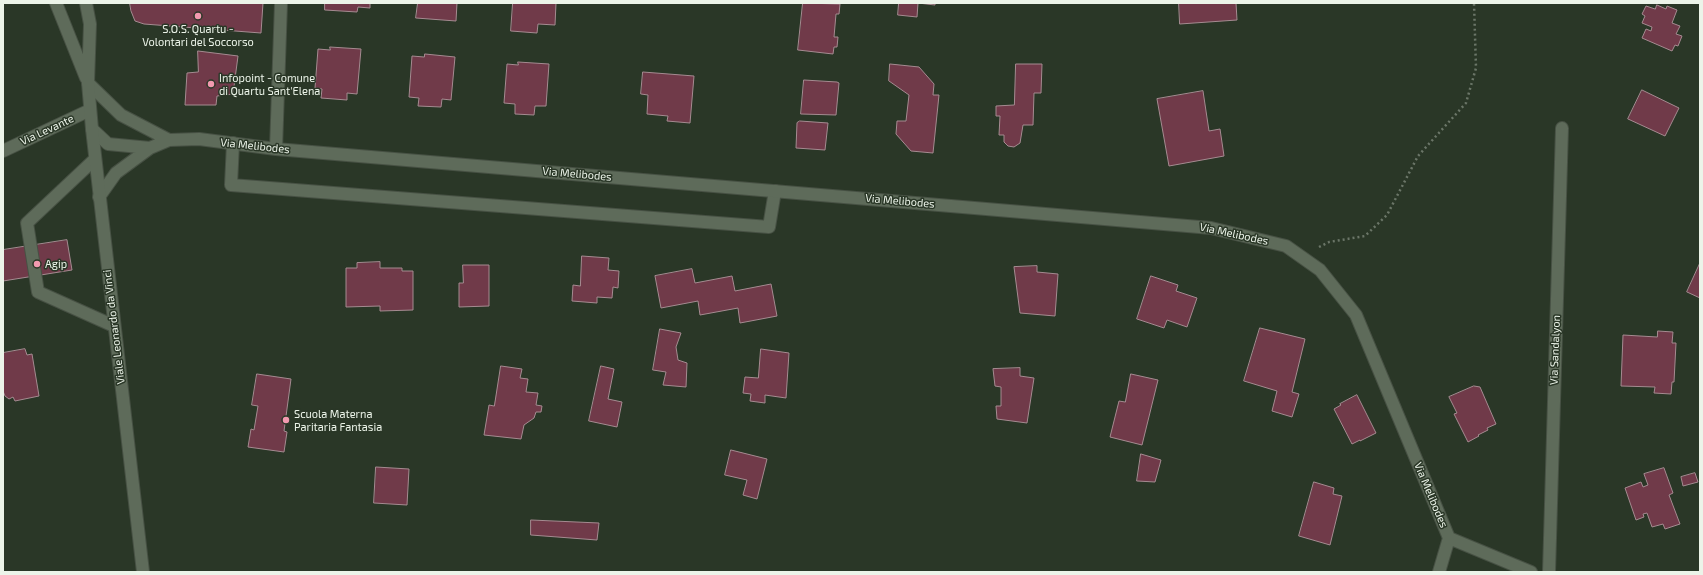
<!DOCTYPE html>
<html>
<head>
<meta charset="utf-8">
<style>
  body { margin:0 }
  #map { position:relative; width:1703px; height:575px; overflow:hidden; background:#2a3727; font-family:"Exo 2",sans-serif }
  canvas { display:block }
  .frame { position:absolute; inset:0; border:4px solid #ecf4e9; pointer-events:none }
</style>
</head>
<body>
<div id="map">
<canvas width="1703" height="575"></canvas>
<div class="frame"></div>
</div>
<script>
const c = document.querySelector('canvas').getContext('2d');
c.lineJoin = 'round';
function fillPath(path, color) { c.fillStyle = color; c.fill(path, 'evenodd'); }
function trace(path, color, width, dash) { c.strokeStyle = color; c.lineWidth = width; c.lineCap = dash ? 'butt' : 'round'; c.setLineDash(dash || []); c.stroke(path); }
function label(font, color, halo, rows, align = 'center') {
  c.font = font + ' "Exo 2",sans-serif'; c.lineWidth = 3; c.setLineDash([]); c.textBaseline = 'middle'; c.strokeStyle = halo; c.fillStyle = color; for (const [text, x, y, turn = 0] of rows) {
    c.save(); c.translate(x, y); c.rotate((+turn || 0) * Math.PI / 180); c.textAlign = isNaN(turn) ? turn : align; if (halo) c.strokeText(text, 0, 0); c.fillText(text, 0, 0); c.restore();
  }
}
const building = new Path2D(`
  M130,3H263L261,33L144,24L135,21L131,11Z
  M325,3H370V8L358,7L357,12L325,10Z
  M418,3H457L456,21L416,18Z
  M513,3H556L555,25L538,24L537,33L511,31Z
  M803,3L840,4L839,14H836L834,37H838L837,47H834L833,54L798,50Z
  M899,3H935V5L918,3L917,17L898,15Z
  M1179,3H1236L1237,20L1180,24Z
  M1657,5L1666,9L1667,6L1677,10L1672,23L1680,26L1676,34L1682,36L1678,46L1675,45L1672,51L1642,38L1646,29L1651,31L1652,27L1642,23L1645,16L1642,14L1646,6L1655,9Z
  M330,47L361,49L357,94L347,93V100L321,98L322,89L315,88L318,49L330,50Z
  M198,51L238,56L233,94L217,96L216,105H185L187,73L198,72Z
  M425,54L455,57L451,100L442,99L441,107L418,106L419,98L409,97L412,56L424,57Z
  M518,62L549,64L546,106H535L534,115L515,114V104L504,103L507,64L518,65Z
  M890,64L919,67L934,84L933,95H939L933,153L911,151L896,134L897,121H906L909,95L889,81Z
  M1016,64H1042L1041,93H1034L1033,125H1023L1020,143L1014,147L1008,146L1004,142V135H999L1000,116H996V106L1014,105Z
  M643,72L694,76L690,123L667,121L668,116L647,114L648,95L641,94Z
  M804,80L837,82L839,83L836,115L801,114Z
  M1642,90L1679,108L1665,136L1628,119Z
  M1203,91L1209,131L1220,129L1224,156L1169,166L1157,99Z
  M800,121L828,123L825,150L796,148L797,123Z
  M67,240L72,270L3,281V250Z
  M582,256L609,258L608,270L619,271L618,288L613,287L612,298L597,297V303L572,301L573,285L580,286Z
  M380,262V268H402V271H413V310L380,311V306L346,307V268H357V263Z
  M1700,263V298L1687,292Z
  M463,265H489V306L459,307V283H463Z
  M1037,266V272L1058,274L1055,316L1020,313L1014,267Z
  M692,269L695,283L732,276L735,291L771,284L777,316L740,323L738,308L700,315L698,301L661,308L655,276Z
  M1151,276L1178,285L1176,291L1197,298L1187,327L1167,320L1164,328L1137,319Z
  M1260,328L1305,339L1292,392L1299,394L1292,417L1272,411L1277,391L1244,381Z
  M660,329L681,333L676,347L678,360L687,363L686,387L663,385L666,372L653,370Z
  M1658,331L1673,332L1672,343H1676L1674,382H1672L1671,394L1654,393L1655,387L1621,386L1623,335L1657,337Z
  M25,349L27,355L32,354L39,396L15,401L13,397L9,399L5,396L3,391V353Z
  M761,349L789,353L786,398L765,395V403L750,401L751,394L743,393L745,377L758,378Z
  M501,366L522,369L520,378L528,379L526,392L538,393L536,405L542,406L541,412H536L534,418L524,425L521,439L484,435L489,405L494,406Z
  M601,366L614,369L608,399L622,402L617,427L589,421Z
  M1020,368V376L1034,378L1027,423L997,419L996,406H1001V387L995,386L993,369Z
  M257,374L291,379L284,431L287,432L284,452L248,447L251,429L254,430L258,406L252,405Z
  M1131,374L1158,380L1142,445L1110,437L1119,401L1125,402Z
  M1474,386L1480,387L1496,424L1487,428L1488,430L1478,435L1479,436L1468,442L1454,414L1457,413L1449,397Z
  M1357,395L1376,433L1360,441V440L1352,444L1334,409L1341,405L1340,404Z
  M731,450L767,459L757,499L743,495L747,480L725,475Z
  M1141,454L1161,460L1155,482L1137,481Z
  M376,467L409,469L407,505L374,503Z
  M1664,468L1673,493L1669,495L1680,524L1665,529L1663,524L1652,527L1647,513L1643,514L1644,517L1636,520L1625,488L1641,482L1643,487L1648,485L1644,474Z
  M1695,473L1698,482L1683,486L1681,477Z
  M1314,482L1334,488L1333,494L1342,496L1330,545L1299,536Z
  M531,520L599,523L597,540L531,535Z`);
fillPath(building, '#703a49');
trace(building, '#a58b91', 1);
const service = new Path2D(`
  M233,143L231,185L769,227L775,191
  M95,159L27,223L38,292L114,326`);
const minor = new Path2D(`
  M88,83L121,115L169,140
  M92,129L108,144L150,148L169,140L199,139L276,149L1211,228L1286,246L1320,270L1356,315L1449,538L1531,572
  M276,149L281,3
  M3,151L90,110
  M99,197L116,173L150,148
  M1439,572L1449,538
  M1549,572L1562,128`);
const secondary = new Path2D(`
  M56,3L86,78
  M86,3L90,24L88,83L92,129L143,572`);
trace(service, '#475144', 14);
trace(minor, '#475144', 14);
trace(secondary, '#475144', 14);
trace(new Path2D(`
  M1319,247L1329,242L1365,236L1387,215L1418,156L1466,103L1476,68L1474,3`), '#6b7668', 2.5, [2, 3]);
trace(service, '#5e6b5a', 12);
trace(minor, '#5e6b5a', 12);
trace(secondary, '#5e6b5a', 12);
for (const [x, y, r, color] of [
  [198,16,4,"#f29ab0"],
  [211,84,4,"#f29ab0"],
  [37,264,4,"#f29ab0"],
  [286,420,4,"#f29ab0"]
]) { const dot = new Path2D(); dot.arc(x, y, r, 0, 2 * Math.PI); c.fillStyle = color; c.fill(dot); trace(dot, '#2a3727', 1.5); }
label('11px', '#ecf4e9', '#2a3727', [
  ["S.O.S. Quartu -",198,29,"center"],
  ["Volontari del Soccorso",198,42,"center"],
  ["Infopoint - Comune",219,78],
  ["di Quartu Sant'Elena",219,91],
  ["Agip",45,264],
  ["Scuola Materna",294,414],
  ["Paritaria Fantasia",294,427]
], 'left');
label('11px', '#ecf4e9', '#2a3727', [
  ["Via Levante",47,130,-25],
  ["Via Melibodes",255,146,6],
  ["Via Melibodes",577,174,5],
  ["Via Melibodes",900,201,5],
  ["Via Melibodes",1234,234,12],
  ["Viale Leonardo da Vinci",114,327,-97],
  ["Via Sandalyon",1555,350,-88],
  ["Via Melibodes",1431,495,67]
]);
</script>
</body>
</html>
